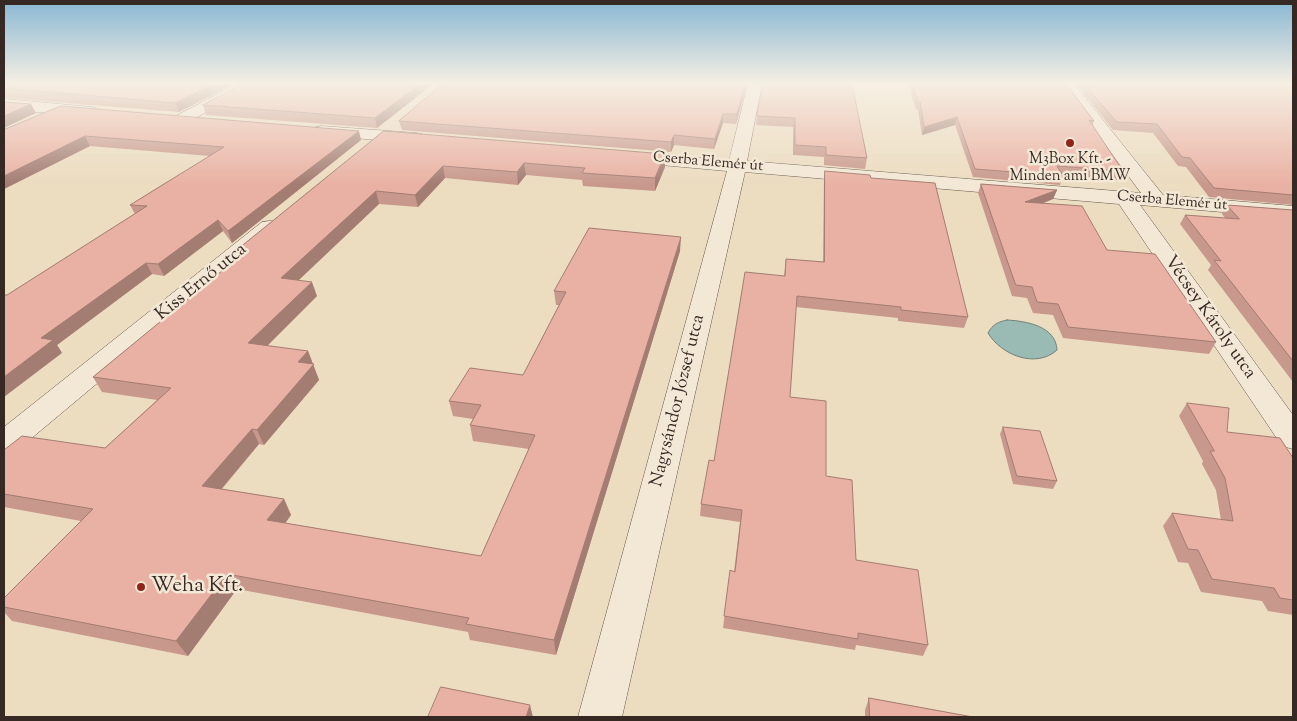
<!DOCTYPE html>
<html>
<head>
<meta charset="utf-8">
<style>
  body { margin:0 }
  #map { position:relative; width:1297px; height:721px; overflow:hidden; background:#ecdcc0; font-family:"Sorts Mill Goudy",serif }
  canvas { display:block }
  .frame { position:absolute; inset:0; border:5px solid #362924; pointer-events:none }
</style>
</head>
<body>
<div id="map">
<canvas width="1297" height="721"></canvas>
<div class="frame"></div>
</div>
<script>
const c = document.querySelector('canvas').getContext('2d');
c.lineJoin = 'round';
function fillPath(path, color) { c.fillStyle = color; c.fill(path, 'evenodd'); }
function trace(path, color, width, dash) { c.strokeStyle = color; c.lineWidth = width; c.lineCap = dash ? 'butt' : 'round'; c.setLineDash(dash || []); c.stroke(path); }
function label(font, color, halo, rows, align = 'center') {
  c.font = font + ' "Sorts Mill Goudy",serif'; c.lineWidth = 5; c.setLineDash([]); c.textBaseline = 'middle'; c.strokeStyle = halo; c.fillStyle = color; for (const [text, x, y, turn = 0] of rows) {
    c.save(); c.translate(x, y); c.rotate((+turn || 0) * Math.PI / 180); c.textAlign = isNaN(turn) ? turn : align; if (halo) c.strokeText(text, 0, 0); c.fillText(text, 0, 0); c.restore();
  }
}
const water = new Path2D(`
  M1007,320C1026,321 1056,326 1057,350C1036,369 1001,355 988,333C993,324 998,322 1007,320Z`);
fillPath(water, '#99bbb3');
trace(water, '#71817a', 1);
const minor = new Path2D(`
  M237,84H254L252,87L186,123H174L172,120L174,117Z
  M748,84H762L747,161L1141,193L1060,84H1074L1163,195L1293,206V218L1140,205L1293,415V449L1282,446L1119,204L745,172L622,717H578L727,171L628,162L622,161L619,157L622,153L628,152L729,160Z
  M4,99L92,107L98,109L100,112L98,115L92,117L4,109Z
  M322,126L416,133L422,134L425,138L422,142L416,143L316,135L314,131L316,127Z
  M270,221L278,222L281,227L278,232L15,452L4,455V427L262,222Z`);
trace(minor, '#64564b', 1);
fillPath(minor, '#f3e8d6');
fillPath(new Path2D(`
  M4,84H234L179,112L4,98Z
  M243,84H433L377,128L206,115L203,105Z
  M443,84H747L736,124L723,123L714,149L674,145L671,152L402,130L399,121Z
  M763,84L867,158L865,169L824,165V157L793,155V127L756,125L757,116Z
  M910,84H1066L1094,121L1092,126L1123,171L1119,180L1063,175L1060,185L973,177L955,125L922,135L918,110L916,109L912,98Z
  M1076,84H1285L1291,88H1293V205L1209,197L1186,167L1178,166L1153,133L1113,130Z
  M4,130L361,140L232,243L223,231L164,276L152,274L57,345L62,353L7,295L135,214L130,205L210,156L90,146L4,189Z
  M384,131L665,167L655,191L583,186L582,180L526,175L518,185L445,178L418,207L379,204L299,280L317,296L267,346L308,351L319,380L264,445L259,444L222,489L284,499L291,515L285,523L481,556L529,449L473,441L470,425L473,419L453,416L449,401L523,375L559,305H556L554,291L680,251L556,655L470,640L468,632L237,589L188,656L12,621L4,612V598L81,521L4,507V450L105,448L157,400L102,392L93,377L244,254L241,247Z
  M825,171L871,178L968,317L964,328L898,321V318L796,307L790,397L826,476L856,560L928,645L923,656L856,645L855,650L723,628L730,570L734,572L740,522L700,516L701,504L714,461L784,276L786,259L823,262L824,180Z
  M981,184L1057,190L1053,199L1043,203L1107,250L1216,342L1209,354L1063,338L1053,315L1033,313L1027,298L1012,296L978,193Z
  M1227,205L1293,210V382L1208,270L1211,265L1180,224L1185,215L1225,218L1222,214Z
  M1187,403L1227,432L1293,458V615L1268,611L1262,601L1201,592L1188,563L1178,562L1163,526L1172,513L1221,520L1216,490L1202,464L1203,461L1179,416Z
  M1003,427L1057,481L1053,489L1013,484L1000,434Z
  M869,698L973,717H865V710Z`), '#c8988c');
fillPath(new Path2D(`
  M213,84H234L179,112L175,103Z
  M420,84H433L377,128L375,118Z
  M745,84H747L736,124L737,114Z
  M31,104L36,113L4,128V116Z
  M723,114V123L714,149L715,139Z
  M957,117L955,125L922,135L924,127Z
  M359,131L361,140L232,243L228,231Z
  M674,135V145L671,152V142Z
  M85,136L90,146L4,189V176Z
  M665,154V167L655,191V178Z
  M524,163L526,175L518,185L517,172Z
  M443,166L445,178L418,207L415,195Z
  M1057,190L1053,199L1021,212L1025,202Z
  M376,191L379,204L286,292L281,278Z
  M218,220L223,231L164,276L158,264Z
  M681,237L680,251L556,655L554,640Z
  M146,263L152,274L57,345L62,353L4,397V377L41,338Z
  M312,282L317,296L255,358L248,343Z
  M308,351L319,380L264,445L257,430L298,362Z
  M252,429L259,444L211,501L202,486Z
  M284,499L291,515L276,536L267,520Z
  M227,574L237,589L188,656L176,641Z
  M530,705L533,717H526Z`), '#a37c72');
const building = new Path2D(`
  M4,84H213L175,103L4,88Z
  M243,84H420L375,118L203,105Z
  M443,84H745L737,114H723L715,139L674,135L671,142L399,121Z
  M763,84H852L867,158L826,155V147L795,145V118L757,116Z
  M913,84H1066L1094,121L1089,120L1123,171L1057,166L1063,176L975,169L957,117L924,127L920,102H918L914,90Z
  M1085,84H1285L1291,88H1293V195L1214,188L1190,158L1182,157L1157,124L1117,122Z
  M4,102L31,104L4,116Z
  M61,106L359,131L228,231L218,220L158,264L146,263L41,338L53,340L4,377V295H7L147,206L130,205L224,147L85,136L4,176V130Z
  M384,131L665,154L655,178L582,173L585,168L524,163L517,172L443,166L415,195L376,191L281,278L312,282L248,343L308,351L298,362L314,364L257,430L252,429L202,486L284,499L267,520L481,556L535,435L470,425L481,405L449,401L470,368L523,375L566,292L554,291L589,228L681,237L554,640L466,624L469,618L227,574L176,641L4,607V598L93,509L4,494V450L22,436L105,448L171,388L93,377L245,252L241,247Z
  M825,171L870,175L871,178L935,183L968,317L901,310V307L797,296L790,397L826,401V476L852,480L856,560L918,570L928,645L858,633V639L724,616L730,570L735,572L742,510L701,504L709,460L714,461L745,272L785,276L786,259L824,262Z
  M981,184L1057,190L1025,202L1082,206L1107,250L1155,254L1216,342L1068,327L1058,304L1037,302L1032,287L1016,285Z
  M1227,205L1293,210V361L1214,260L1221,261L1185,215L1239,219Z
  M1187,403L1229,408L1227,432L1280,438L1293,458V600L1280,598L1274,588L1212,579L1198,550L1188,549L1172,513L1233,521L1225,478L1210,451H1214Z
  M1003,427L1040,431L1057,481L1017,476Z
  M441,687L530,705L526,717H428Z
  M869,698L973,717H870Z`);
fillPath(building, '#e9b1a3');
trace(building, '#a37c72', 1);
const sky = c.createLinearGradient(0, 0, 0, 185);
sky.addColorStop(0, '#88b7d3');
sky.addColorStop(0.45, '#f6efe3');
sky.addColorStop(1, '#f6efe300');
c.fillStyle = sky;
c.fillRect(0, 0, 1297, 185);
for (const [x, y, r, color] of [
  [1070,143,5,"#8f2418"],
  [141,587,5,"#8f2418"]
]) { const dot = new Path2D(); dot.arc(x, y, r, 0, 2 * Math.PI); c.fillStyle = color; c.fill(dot); trace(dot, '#f3e8d6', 2); }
label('15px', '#362924', '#f3e8d6', [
  ["M3Box Kft. -",1070,160],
  ["Minden ami BMW",1070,177]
]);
label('15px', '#362924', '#f3e8d6', [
  ["Cserba Elemér út",708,163,5],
  ["Cserba Elemér út",1172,202,5]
]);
label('18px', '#362924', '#f3e8d6', [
  ["Kiss Ernő utca",202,283,-39],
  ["Vécsey Károly utca",1209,318,55],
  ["Nagysándor József utca",679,401,-76]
]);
label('21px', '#362924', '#f3e8d6', [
  ["Weha Kft.",151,587]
], 'left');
</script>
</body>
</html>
